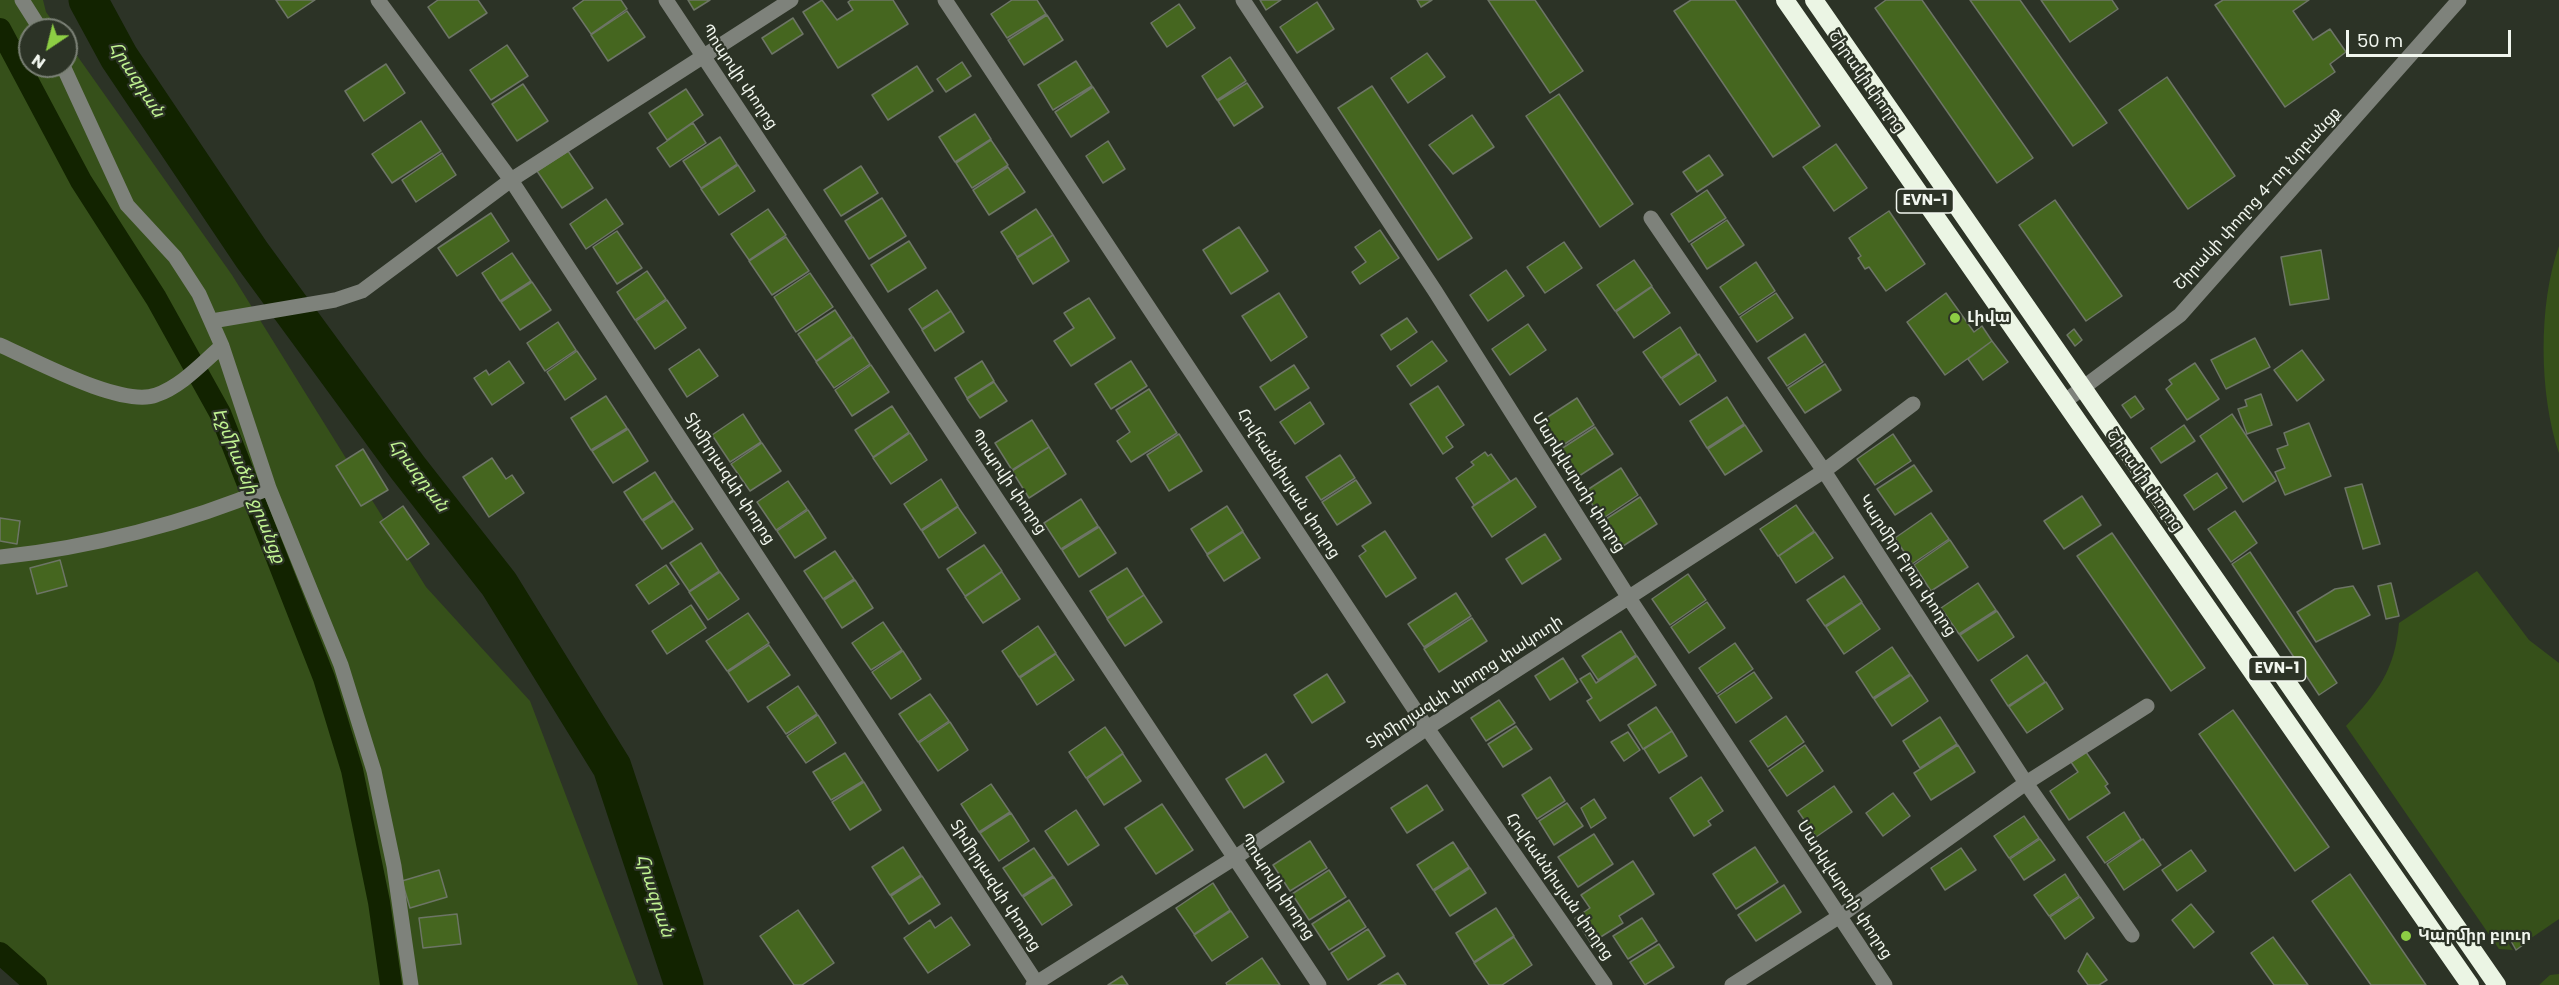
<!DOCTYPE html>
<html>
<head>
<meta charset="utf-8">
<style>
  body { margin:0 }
  #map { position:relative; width:2559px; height:985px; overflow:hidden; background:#2c3326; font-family:Poppins,sans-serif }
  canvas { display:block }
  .north { position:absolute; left:18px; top:18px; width:60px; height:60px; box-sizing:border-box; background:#2c3326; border:2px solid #7b8176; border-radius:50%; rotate:215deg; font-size:16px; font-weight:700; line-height:24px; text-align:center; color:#f1f6ee }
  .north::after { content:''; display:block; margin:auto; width:21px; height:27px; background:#8dce44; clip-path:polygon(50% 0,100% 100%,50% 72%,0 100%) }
  .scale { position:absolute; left:2346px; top:30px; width:165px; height:27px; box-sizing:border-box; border:3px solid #f1f6ee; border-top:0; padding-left:8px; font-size:18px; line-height:21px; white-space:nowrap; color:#f1f6ee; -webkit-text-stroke:4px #2c3326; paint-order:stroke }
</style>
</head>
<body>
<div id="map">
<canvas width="2559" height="985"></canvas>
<div class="north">N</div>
<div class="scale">50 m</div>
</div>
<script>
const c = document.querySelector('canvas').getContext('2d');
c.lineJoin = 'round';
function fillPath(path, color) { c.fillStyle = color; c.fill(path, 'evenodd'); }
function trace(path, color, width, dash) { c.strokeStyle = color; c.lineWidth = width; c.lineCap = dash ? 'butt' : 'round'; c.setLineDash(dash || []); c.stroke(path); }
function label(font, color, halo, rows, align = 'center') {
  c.font = font + ' Poppins,"Noto Sans Armenian",sans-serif'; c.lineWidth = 4.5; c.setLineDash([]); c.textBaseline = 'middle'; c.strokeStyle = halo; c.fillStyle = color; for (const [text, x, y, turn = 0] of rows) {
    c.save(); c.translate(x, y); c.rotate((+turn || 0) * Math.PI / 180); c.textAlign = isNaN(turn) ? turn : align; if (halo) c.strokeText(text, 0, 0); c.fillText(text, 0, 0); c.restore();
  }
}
fillPath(new Path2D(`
  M0,0H43L46,12L59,30H30V66H66V40L232,275L426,587L530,701L638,985H36L0,949Z
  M2559,246V453C2539,395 2538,304 2559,246Z
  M2477,571L2529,640L2559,663V919L2524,943L2518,935L2508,943L2513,950L2499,949L2346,726C2378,692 2395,670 2399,623Z
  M2559,974V985H2539L2550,975Z`), '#36501a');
trace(new Path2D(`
  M0,29L81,181L156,298L220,413L324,678L352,770L379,902L391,985
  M0,953L36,985`), '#122300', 22);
trace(new Path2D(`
  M88,0L119,57L252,255L408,468L499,584L612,767L684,985`), '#122300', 39);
const building = new Path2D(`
  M276,0H315L288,18Z
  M438,0H478L487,13L449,38L428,7Z
  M584,0H621L627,9L591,34L573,8Z
  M688,0H710L694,10Z
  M822,0L837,20L853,10L848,2L851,0H893L908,24L838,68L803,12Z
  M1012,0H1037L1046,14L1007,38L991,14Z
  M1260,0H1281L1266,10Z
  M1417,0H1432L1421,7Z
  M1488,0H1535L1583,71L1550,93Z
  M1691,0H1735L1820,126L1773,157L1674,11Z
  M1886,0H1922L2033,158L1997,183L1875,8Z
  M1970,0H2020L2107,123L2073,146Z
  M2041,0H2112L2118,9L2070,42Z
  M2223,0H2309L2293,11L2313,40L2330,29L2346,52L2330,64L2335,72L2285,107L2215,5Z
  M1317,2L1334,29L1297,53L1280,27Z
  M1179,4L1195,28L1167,47L1151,23Z
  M627,11L645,37L608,61L591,35Z
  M1047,15L1063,40L1024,65L1008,40Z
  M793,18L803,34L772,54L762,38Z
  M507,45L528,76L491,100L470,70Z
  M1427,53L1445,77L1408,103L1391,78Z
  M1230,57L1246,81L1217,100L1202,76Z
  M1076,61L1092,86L1053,110L1038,85Z
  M962,62L971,76L946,92L937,79Z
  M386,64L405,93L364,121L345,91Z
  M917,66L933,91L888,120L872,95Z
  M2167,77L2235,176L2188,209L2119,110Z
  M1247,83L1263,107L1234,126L1218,101Z
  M523,84L548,121L517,141L492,104Z
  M1372,86L1472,238L1438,260L1338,108Z
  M1093,87L1109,112L1071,137L1055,112Z
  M686,89L703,115L667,140L649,113Z
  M1559,94L1633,204L1600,227L1526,116Z
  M975,114L991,139L955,162L939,137Z
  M1472,115L1494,147L1453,174L1429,145Z
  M421,121L441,151L392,183L372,154Z
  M693,123L706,143L670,167L657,148Z
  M720,137L737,164L701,188L683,161Z
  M991,140L1008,165L972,188L956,163Z
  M1108,141L1125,169L1103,183L1086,156Z
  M1836,144L1867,188L1834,211L1803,167Z
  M568,151L593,188L562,208L537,171Z
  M442,153L456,175L416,202L402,180Z
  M1709,155L1723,175L1697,192L1683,172Z
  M738,165L755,191L719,215L701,189Z
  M861,166L878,193L841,216L824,190Z
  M1008,167L1025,192L989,215L973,190Z
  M1707,190L1726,218L1689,242L1671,214Z
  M882,198L906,236L869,259L845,221Z
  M606,199L623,224L586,249L570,224Z
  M2055,200L2122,296L2086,321L2019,225Z
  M768,209L786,235L749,260L731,234Z
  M1036,209L1053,235L1017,257L1001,232Z
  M1889,211L1925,264L1886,291L1869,267L1865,269L1858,258L1861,256L1849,238Z
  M491,213L509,241L457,276L438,248Z
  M1727,220L1744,245L1707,269L1691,244Z
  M1239,227L1268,271L1231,294L1203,250Z
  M1380,230L1399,258L1360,284L1352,272L1366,262L1355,247Z
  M617,231L642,268L617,284L593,247Z
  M1053,235L1069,261L1033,284L1017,258Z
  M786,237L809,271L772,295L749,261Z
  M909,241L926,268L888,292L871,265Z
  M1564,242L1582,268L1545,293L1527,267Z
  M2321,250L2329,299L2290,305L2281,257Z
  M512,253L531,281L500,301L482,273Z
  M1634,260L1652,286L1615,311L1597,285Z
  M1756,262L1775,291L1739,315L1720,287Z
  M1506,270L1524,296L1488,321L1470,295Z
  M647,271L666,299L635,320L617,292Z
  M810,273L833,307L796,332L774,297Z
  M532,282L551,310L520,330L501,302Z
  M1652,287L1670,313L1634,338L1616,312Z
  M937,290L951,311L922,329L909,309Z
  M1279,293L1307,337L1271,361L1242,316Z
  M1776,293L1793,318L1757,342L1740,317Z
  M1946,293L1974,332L1982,326L1992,341L1945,375L1907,322Z
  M1089,298L1115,338L1071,366L1054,341L1074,328L1064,313Z
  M667,300L686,328L655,349L636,321Z
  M835,310L852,336L816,361L798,334Z
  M951,311L964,332L935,351L922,330Z
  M1407,318L1417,332L1391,350L1381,335Z
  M558,322L576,350L545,371L527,343Z
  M1528,324L1546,350L1510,375L1492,349Z
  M1680,327L1697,354L1661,378L1643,352Z
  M2074,329L2082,340L2075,346L2067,335Z
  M1805,334L1823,362L1787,386L1768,358Z
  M853,337L870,364L834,388L816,362Z
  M2255,338L2270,367L2226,389L2211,360Z
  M1432,341L1447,361L1411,386L1397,366Z
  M1992,341L2008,362L1983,380L1968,359Z
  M699,349L718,376L687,397L669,369Z
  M2302,350L2324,380L2297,401L2274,370Z
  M577,351L596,379L565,400L547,372Z
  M1699,354L1716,381L1680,405L1662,379Z
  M509,361L524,383L492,405L474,378L486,370L489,375Z
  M982,361L994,381L967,398L955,378Z
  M1131,361L1147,386L1111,409L1095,384Z
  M2195,363L2219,399L2187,420L2166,389L2172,384L2169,380Z
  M1825,364L1841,390L1805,413L1788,388Z
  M871,365L889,392L852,416L835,390Z
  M1294,365L1309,388L1275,410L1260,387Z
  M994,382L1007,401L980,418L967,399Z
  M1438,386L1464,425L1446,437L1453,447L1443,454L1410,404Z
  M1149,389L1177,433L1131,462L1117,441L1130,432L1116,410Z
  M2261,394L2272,425L2247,434L2238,409L2247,406L2245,400Z
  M606,396L627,428L591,450L571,418Z
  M2135,396L2144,409L2131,418L2122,405Z
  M1727,397L1744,424L1707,448L1690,421Z
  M1577,398L1594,425L1557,449L1540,422Z
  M1310,402L1324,424L1295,444L1280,422Z
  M892,406L909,432L873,457L855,430Z
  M743,414L761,442L730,462L712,435Z
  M2232,414L2276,481L2243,502L2200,436Z
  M1032,420L1049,447L1012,470L995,443Z
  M2309,423L2331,476L2285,495L2275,472L2285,468L2277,449L2288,445L2284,433Z
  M1745,425L1762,451L1725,475L1708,449Z
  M2184,425L2195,441L2161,463L2151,448Z
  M1595,427L1613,454L1576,478L1558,451Z
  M628,429L648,461L613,483L592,451Z
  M910,433L927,460L891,484L873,458Z
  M1179,434L1202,471L1169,491L1147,455Z
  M1893,434L1911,461L1875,485L1857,459Z
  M762,443L781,471L750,491L731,464Z
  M1049,447L1066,474L1029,498L1012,471Z
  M363,449L388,490L361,506L336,466Z
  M1485,452L1488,456L1491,454L1510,481L1474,505L1456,478L1474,465L1471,462Z
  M1340,455L1355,478L1321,500L1306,477Z
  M492,458L506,479L512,475L524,493L489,517L463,477Z
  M1914,465L1932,491L1895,515L1877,489Z
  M1621,468L1638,495L1602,519L1584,492Z
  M655,472L673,500L642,520L624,492Z
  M2217,473L2227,488L2194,510L2184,495Z
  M1516,478L1536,507L1492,537L1472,507Z
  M941,479L958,506L921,530L904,504Z
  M1356,480L1371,503L1337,525L1322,502Z
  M788,481L807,509L776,530L757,502Z
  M2362,484L2380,544L2363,549L2345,488Z
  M2082,496L2101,525L2064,549L2044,521Z
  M1640,497L1657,524L1620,548L1603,521Z
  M1081,499L1098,526L1061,549L1044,523Z
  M674,501L693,529L662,549L643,521Z
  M1796,505L1814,531L1778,556L1760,529Z
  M403,506L429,544L407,560L380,522Z
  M1227,506L1243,531L1207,554L1191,529Z
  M958,507L976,533L939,558L922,531Z
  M808,510L826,538L795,558L777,531Z
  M2235,511L2257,543L2231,562L2208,529Z
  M1931,513L1949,539L1912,564L1895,538Z
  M0,518L20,521L17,544L0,541Z
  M1099,527L1116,553L1079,577L1062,550Z
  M1385,531L1416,578L1386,597L1359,556L1366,551L1362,546Z
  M1243,532L1260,558L1224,581L1207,555Z
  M1815,532L1833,558L1796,583L1779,556Z
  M2112,533L2205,668L2171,691L2077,556Z
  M1545,534L1561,559L1522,584L1506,559Z
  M1950,540L1968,567L1931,591L1914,565Z
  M701,543L719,571L689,591L670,563Z
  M984,545L1002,571L965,596L947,569Z
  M835,551L854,579L823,599L804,571Z
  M2250,552L2337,683L2319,695L2232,564Z
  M60,560L67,586L37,594L30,568Z
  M666,565L679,584L649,604L636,585Z
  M1127,568L1144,595L1107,618L1090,591Z
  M720,572L739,599L708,620L689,592Z
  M1002,572L1020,599L983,623L965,597Z
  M1688,574L1706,600L1670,625L1652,599Z
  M1844,576L1862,602L1825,626L1807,600Z
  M855,580L873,608L842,628L824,600Z
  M1978,583L1996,610L1959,634L1941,608Z
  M2391,583L2399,616L2386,619L2378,586Z
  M2353,586L2370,615L2316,642L2297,612L2335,589Z
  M1456,593L1471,616L1424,647L1408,624Z
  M1144,595L1162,622L1125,646L1107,619Z
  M1707,602L1725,628L1689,653L1671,627Z
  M1862,603L1880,629L1844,654L1826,627Z
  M691,605L706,628L667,654L652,631Z
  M1997,611L2014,637L1978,661L1960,635Z
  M748,613L769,643L727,671L706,641Z
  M1472,618L1487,641L1439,672L1424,649Z
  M883,622L902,650L871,670L852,643Z
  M1038,626L1056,653L1019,677L1002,651Z
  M1621,631L1636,655L1598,680L1582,656Z
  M1735,643L1753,669L1717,694L1699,668Z
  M769,645L790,675L748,702L728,672Z
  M1892,647L1910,674L1873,698L1856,672Z
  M903,651L921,679L891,699L872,672Z
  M1056,654L1074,680L1037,705L1020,678Z
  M2027,655L2045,682L2008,706L1991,680Z
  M1637,656L1656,685L1600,721L1587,701L1592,698L1580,679L1590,673L1596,683Z
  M1563,658L1578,682L1550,700L1535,676Z
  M1754,672L1772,698L1736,723L1718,696Z
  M1327,674L1345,702L1312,723L1294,695Z
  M1911,675L1928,701L1892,726L1874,699Z
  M2046,682L2063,709L2027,733L2009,707Z
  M798,686L817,714L786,734L767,707Z
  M930,694L949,721L918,742L899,714Z
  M1499,700L1515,723L1486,741L1471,718Z
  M1656,707L1672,731L1643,749L1628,725Z
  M2233,710L2329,847L2295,871L2199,734Z
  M818,715L836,743L806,763L787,736Z
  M1786,716L1804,742L1768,767L1750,741Z
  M1940,717L1957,744L1920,768L1903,741Z
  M950,722L968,750L938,771L919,743Z
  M1516,726L1532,749L1503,767L1488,744Z
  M1105,727L1123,753L1086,778L1069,752Z
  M1672,731L1687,756L1659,773L1644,749Z
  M1628,732L1640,750L1624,761L1611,742Z
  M1805,745L1823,771L1787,796L1769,770Z
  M1958,745L1975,772L1931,800L1914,773Z
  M2086,752L2108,784L2105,786L2110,793L2069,820L2050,791L2078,772L2071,762Z
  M845,753L863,781L831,800L813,772Z
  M1123,754L1141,781L1104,805L1087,779Z
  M1266,754L1284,782L1244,808L1226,779Z
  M1550,777L1565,801L1537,819L1522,795Z
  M1701,777L1723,811L1708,821L1711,825L1694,836L1670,798Z
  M864,782L881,810L850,830L832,802Z
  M991,784L1010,812L979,832L961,804Z
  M1427,785L1443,810L1407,833L1391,808Z
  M1834,786L1852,812L1816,837L1798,811Z
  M1893,793L1910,816L1883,836L1866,813Z
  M1594,799L1606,818L1591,828L1581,808Z
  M1567,803L1583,826L1554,845L1539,821Z
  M1162,804L1193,850L1156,874L1125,828Z
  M1076,810L1099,845L1068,865L1045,831Z
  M2124,812L2141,839L2105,863L2087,837Z
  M1011,813L1029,841L999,861L980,833Z
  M2024,816L2039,838L2009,858L1994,836Z
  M1594,834L1613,864L1578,887L1558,857Z
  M2040,839L2055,860L2024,880L2010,859Z
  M2143,839L2161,865L2124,890L2107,864Z
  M1310,841L1327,868L1290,891L1273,865Z
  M1453,842L1469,867L1433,890L1417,865Z
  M903,847L921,875L890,895L872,867Z
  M1755,847L1778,882L1736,909L1713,874Z
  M1034,848L1053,876L1022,896L1003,868Z
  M1961,848L1976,870L1945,890L1931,868Z
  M2191,850L2206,871L2177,891L2162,870Z
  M1633,861L1654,894L1619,916L1623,923L1591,943L1575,918L1590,908L1581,895Z
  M1470,868L1486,893L1450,916L1434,891Z
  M439,870L447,897L410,908L402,881Z
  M1329,870L1346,897L1309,920L1292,894Z
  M2065,874L2079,896L2049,916L2034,895Z
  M2350,874L2426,985H2371L2312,901Z
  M922,876L940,904L909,924L891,896Z
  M1054,877L1072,905L1042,925L1023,897Z
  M1213,883L1230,910L1194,934L1176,908Z
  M1784,885L1801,912L1756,941L1738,915Z
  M2080,897L2094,918L2065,939L2050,917Z
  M1349,900L1366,927L1329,950L1312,924Z
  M2191,904L2214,932L2194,948L2172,920Z
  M1496,908L1514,936L1474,962L1456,933Z
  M798,910L834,963L802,985H794L760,936Z
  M1231,911L1248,937L1212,961L1194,935Z
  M457,914L461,944L423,948L419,918Z
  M951,917L970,945L928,973L904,938L930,920L935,928Z
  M1642,918L1657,941L1628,959L1613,936Z
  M1368,929L1385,956L1348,980L1331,953Z
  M1514,937L1532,965L1502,985H1489L1474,963Z
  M2273,937L2308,985H2274L2251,953Z
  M2517,937L2523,945L2516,950L2511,941Z
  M1659,944L1674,967L1645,985L1630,962Z
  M2087,953L2107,980L2099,985H2088L2078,971Z
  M1262,958L1280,985H1227L1226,983Z
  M1398,973L1406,985H1378Z
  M1122,976L1128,985H1108Z`);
fillPath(building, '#45661f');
trace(building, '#6d7566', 1.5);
trace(new Path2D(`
  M22,0L41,30
  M378,0L511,180L1038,985
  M666,0L1319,985
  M945,0L1427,728L1605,985
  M1243,0L1435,291L1629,598L1885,985
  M63,66L127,205L175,257L199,294L222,346L269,488L341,665L374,771L394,866L411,985
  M1651,218L1824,471L2026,783L2132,935
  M212,321L335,300L362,291L511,180L791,0
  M0,345C34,360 122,408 156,395C182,386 202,363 222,346
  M2064,402L2180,315L2459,0
  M0,557C89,548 187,523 269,488
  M1033,985L1236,857L1427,728L1824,471L1913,404
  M1732,985L1840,916L2026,783L2147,706`), '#7e827b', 15);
trace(new Path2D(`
  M1785,0L2470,985
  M1814,0L2497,985`), '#ebf5e4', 18);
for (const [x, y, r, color] of [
  [1955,318,6,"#8dce44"],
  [2406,936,6,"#8dce44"]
]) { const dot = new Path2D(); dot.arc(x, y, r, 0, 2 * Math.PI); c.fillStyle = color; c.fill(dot); trace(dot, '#2c3326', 2); }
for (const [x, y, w] of [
  [1925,201,57],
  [2277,669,57]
]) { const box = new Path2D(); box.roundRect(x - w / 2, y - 12, w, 24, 4.5); c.fillStyle = '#2c3326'; c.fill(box); trace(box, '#f1f6ee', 1.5); }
label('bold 15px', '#f1f6ee', null, [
  ["EVN-1",1925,201],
  ["EVN-1",2277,669]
]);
label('16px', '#f1f6ee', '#2c3326', [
  ["Պոպովի փողոց",739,77,56],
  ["Շիրակի փողոց",1866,82,55],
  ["Շիրակի փողոց 4-րդ նրբանցք",2258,199,-48],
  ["Տիմիրյազևի փողոց",729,479,57],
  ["Շիրակի փողոց",2144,481,55],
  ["Պոպովի փողոց",1008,482,56],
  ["Մարկվարտի փողոց",1578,483,58],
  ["Հովհաննիսյան փողոց",1288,484,57],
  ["Կարմիր Բլուր փողոց",1907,566,57],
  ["Տիմիրյազևի փողոց փակուղի",1465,683,-33],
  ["Տիմիրյազևի փողոց",995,886,57],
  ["Պոպովի փողոց",1277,887,57],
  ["Հովհաննիսյան փողոց",1559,887,55],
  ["Մարկվարտի փողոց",1844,890,57]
]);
label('bold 16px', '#f1f6ee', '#2c3326', [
  ["Լիվա",1967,318],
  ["Կարմիր բլուր",2418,936]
], 'left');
label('italic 18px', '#c1f492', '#2c3326', [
  ["Հրազդան",136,80,57],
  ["Հրազդան",418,476,53],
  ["Էջմիածնի ջրանցք",248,486,68],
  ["Հրազդան",654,896,72]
]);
</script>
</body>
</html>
